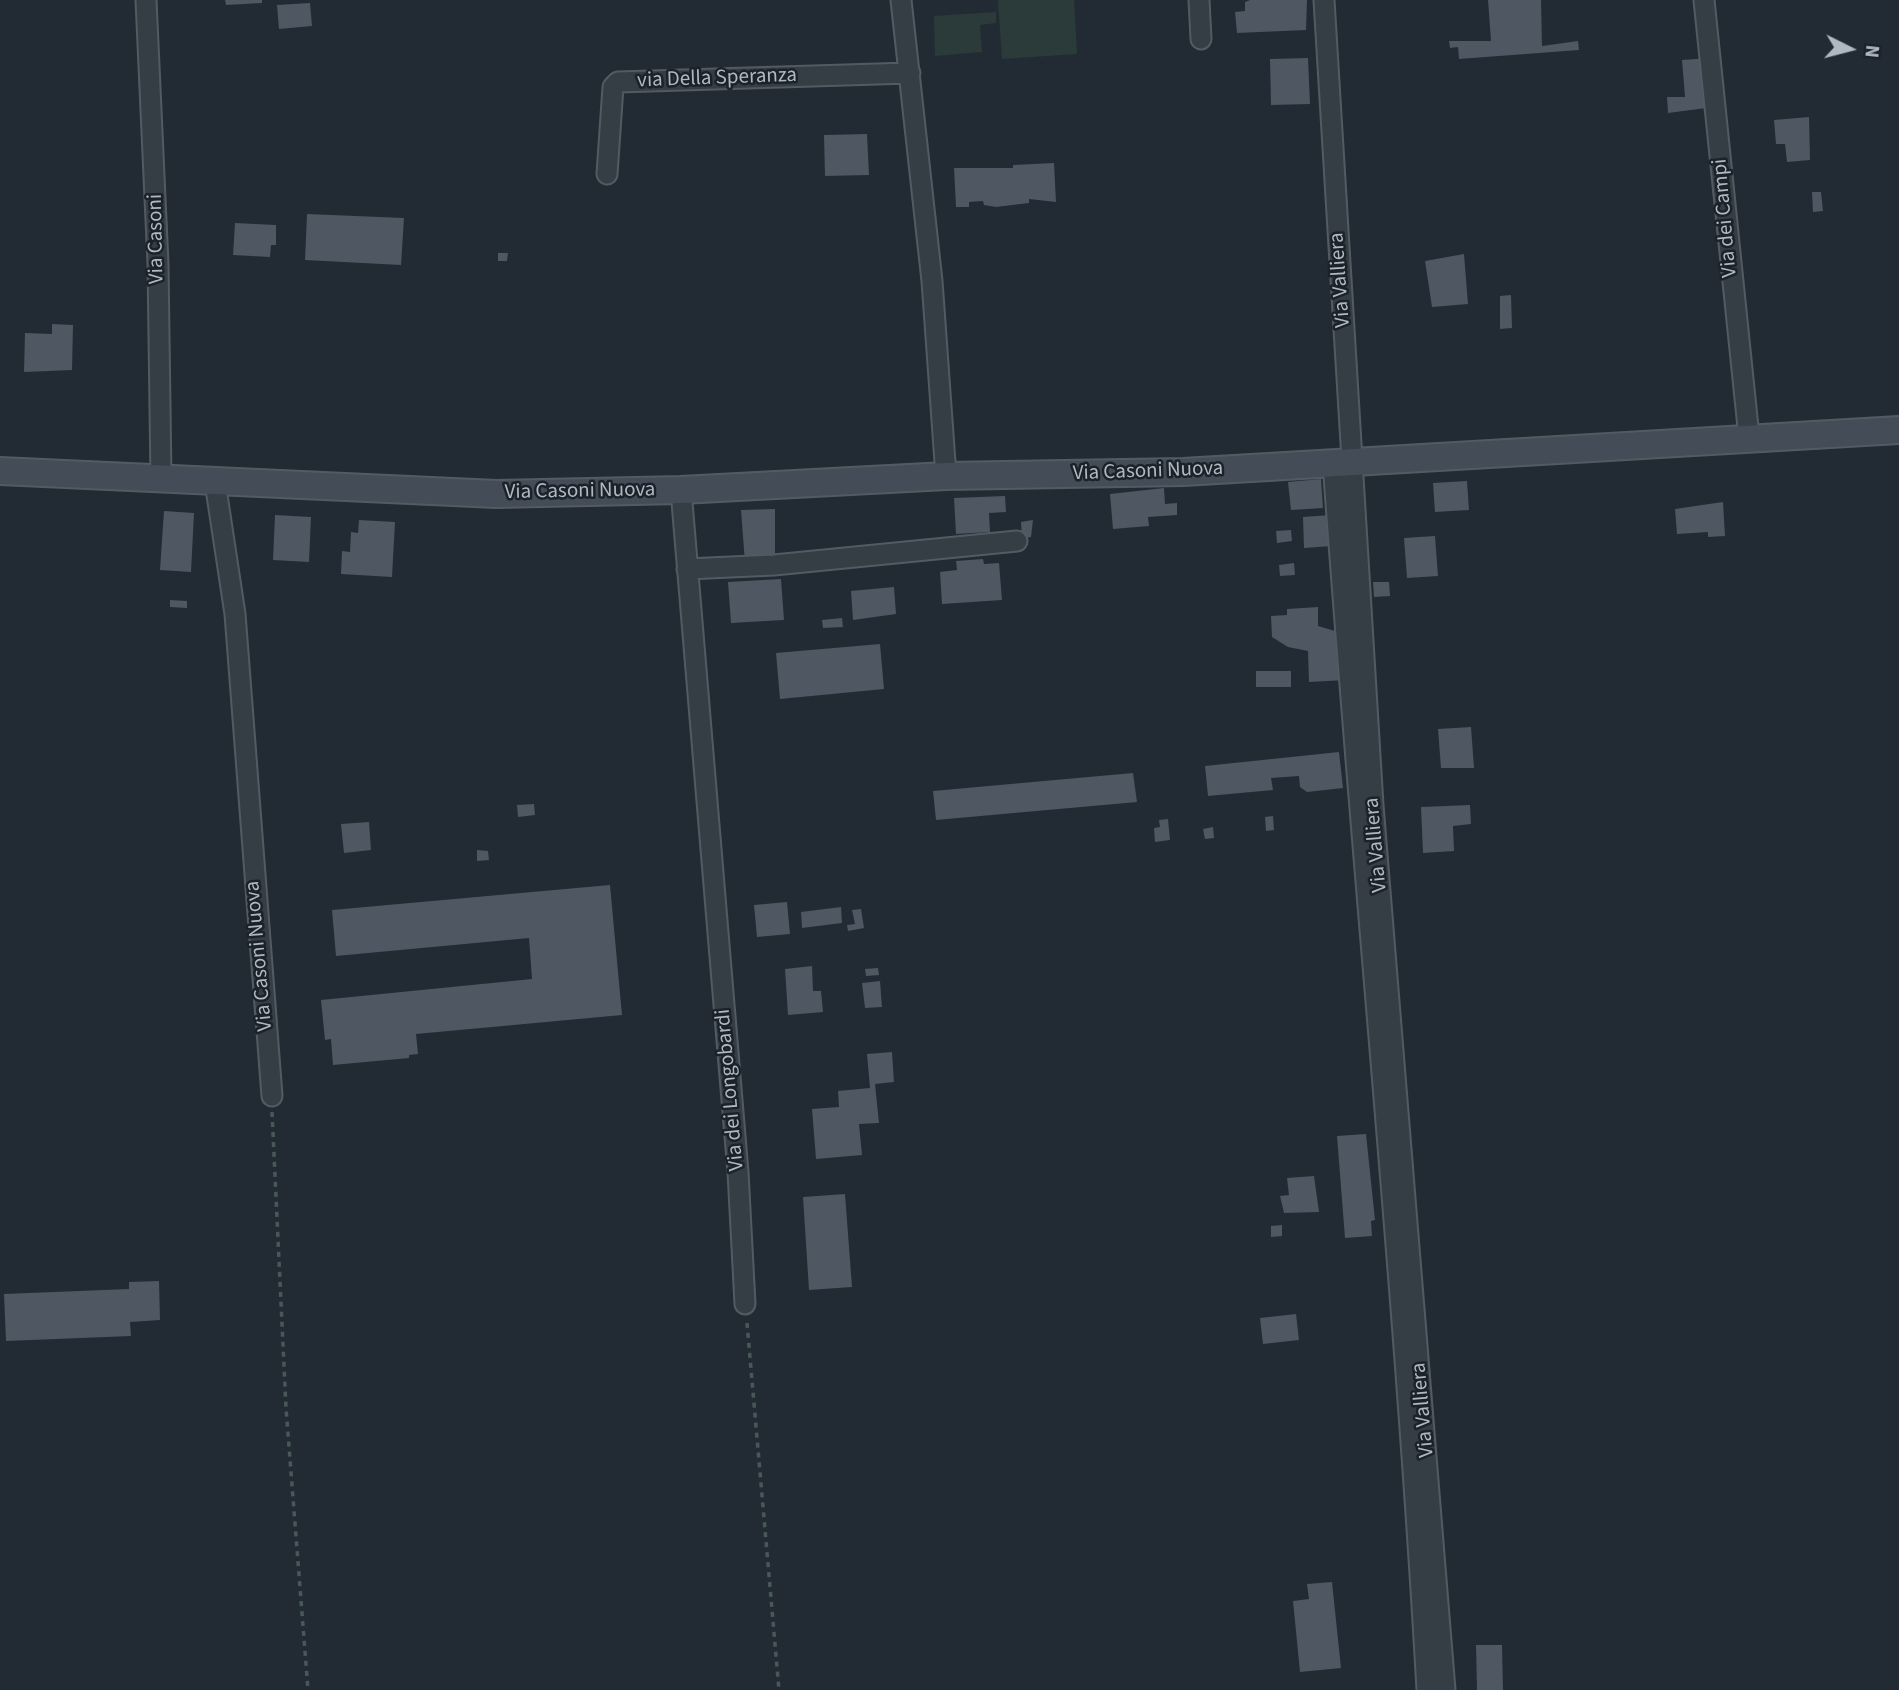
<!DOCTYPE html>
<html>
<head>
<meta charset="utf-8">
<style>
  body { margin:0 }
  #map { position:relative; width:1899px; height:1690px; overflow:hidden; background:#222b34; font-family:"Source Sans 3",sans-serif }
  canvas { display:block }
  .north { position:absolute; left:1815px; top:14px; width:70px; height:70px; -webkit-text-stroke:5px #1b2229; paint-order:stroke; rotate:96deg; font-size:19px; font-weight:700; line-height:28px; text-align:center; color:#b0b8c1 }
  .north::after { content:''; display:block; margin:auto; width:24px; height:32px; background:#b0b8c1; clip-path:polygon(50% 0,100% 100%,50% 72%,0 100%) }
</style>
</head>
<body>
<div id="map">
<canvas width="1899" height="1690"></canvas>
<div class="north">N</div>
</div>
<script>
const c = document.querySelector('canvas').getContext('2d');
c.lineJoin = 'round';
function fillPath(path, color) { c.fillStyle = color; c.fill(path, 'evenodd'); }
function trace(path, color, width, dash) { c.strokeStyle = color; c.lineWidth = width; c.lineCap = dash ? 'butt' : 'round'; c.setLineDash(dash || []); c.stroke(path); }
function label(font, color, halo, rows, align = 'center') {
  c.font = font + ' "Source Sans 3",sans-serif'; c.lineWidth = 5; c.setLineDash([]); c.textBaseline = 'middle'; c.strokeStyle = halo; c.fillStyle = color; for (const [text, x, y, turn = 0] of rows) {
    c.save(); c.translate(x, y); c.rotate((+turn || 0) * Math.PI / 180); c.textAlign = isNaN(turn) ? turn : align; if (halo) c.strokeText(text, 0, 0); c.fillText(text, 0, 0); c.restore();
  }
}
fillPath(new Path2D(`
  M998,0H1074L1077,54L1002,59Z
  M996,12V23L980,25L982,52L935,56L934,16Z`), '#2a3b3a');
fillPath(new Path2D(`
  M225,0H262V3L226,5Z
  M1250,0H1307L1306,30L1237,33L1235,12L1245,11V2Z
  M1488,0H1541L1542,46L1578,41L1579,50L1459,59L1458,47L1450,48L1449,41H1491Z
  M310,3L312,26L279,29L277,5Z
  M1308,58L1310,104L1271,105L1270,59Z
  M1711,58L1714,107L1668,113L1667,97H1685L1682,60Z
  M1809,117L1810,160L1787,162L1785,144H1776L1774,120Z
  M867,134L869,175L825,176L824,135Z
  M1054,163L1056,202L1029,199V203L996,207L984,205L983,201L969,202V207H956L954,168H1013V165Z
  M1812,192H1821L1823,211L1813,212Z
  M307,214L404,218L401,265L305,260Z
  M235,223L276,225V245H271L270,257L233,255Z
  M498,253H508L507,261H498Z
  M1464,254L1468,304L1432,307L1425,261Z
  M1511,295L1512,328L1500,329V296Z
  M52,324L73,325L72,370L24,372L25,333L52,334Z
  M1321,479L1323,508L1291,510L1288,482Z
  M1467,481L1469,510L1435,512L1433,483Z
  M1164,488L1165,504L1177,503V515L1148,517L1149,526L1113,529L1110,494Z
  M1005,496L1006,512L989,513L990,532L956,534L954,498Z
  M1723,502L1725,536L1708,537V532L1677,534L1675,509Z
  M775,509V561L745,563L741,510Z
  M164,511L194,513L191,572L160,570Z
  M275,515L311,517L309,562L273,560Z
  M1331,515L1332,546L1304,548L1303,517Z
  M359,520L395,522L392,577L341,574L342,551L350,552L351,532L358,533Z
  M1033,520L1031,537L1022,538L1021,522Z
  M1291,530L1292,541L1277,543L1276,531Z
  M1435,536L1438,576L1407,578L1404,538Z
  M983,559L984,564L999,563L1002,600L942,604L940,572L957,570L956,561Z
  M1294,563L1295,575L1280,576L1279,565Z
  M781,579L784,620L731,623L728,582Z
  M1373,582H1389L1390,596L1374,597Z
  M894,587L896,614L853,620L851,591Z
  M170,600L187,601V608L170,607Z
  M1318,607V626L1335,631L1337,662H1345L1346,680L1309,682L1308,651L1288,647L1272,637L1271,616L1287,615V609Z
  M842,618L843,627L823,628L822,620Z
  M880,644L884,689L780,699L776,653Z
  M1256,671H1291V687H1256Z
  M1471,727L1474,768H1441L1438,729Z
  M1339,752L1343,788L1307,792L1300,787L1299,776L1271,778L1273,790L1208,796L1205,766Z
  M1133,773L1137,802L936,820L933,791Z
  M534,804L535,815L518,817L517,805Z
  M1470,805L1471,824L1453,826L1454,851L1423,853L1421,807Z
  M1273,816L1274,830L1266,831L1265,817Z
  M1168,819L1170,840L1155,842L1154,828L1160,827L1159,820Z
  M369,822L371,850L344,853L341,824Z
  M1213,827L1214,838L1205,839L1203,829Z
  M477,850L488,851L489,860L477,861Z
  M610,885L622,1015L416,1034L418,1054L409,1055V1058L333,1065L331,1039L325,1040L321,1000L532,979L529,938L336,956L332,910Z
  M787,902L790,934L757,937L754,905Z
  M841,907L842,923L802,928L801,912Z
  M861,909L864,928L848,931L847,925L855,924L852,910Z
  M812,966L813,991H821L823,1012L788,1015L785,969Z
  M878,968L879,975L866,976L865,969Z
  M880,981L882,1007L865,1008L862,983Z
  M892,1052L894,1082L875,1084L879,1123L859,1124L862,1155L816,1159L812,1109L839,1107L838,1091L870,1088L867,1054Z
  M1366,1134L1375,1220L1371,1221L1372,1236L1345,1238L1337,1136Z
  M1314,1176L1319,1212L1284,1213L1280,1196L1289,1195L1287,1178Z
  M845,1194L852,1287L809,1290L803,1197Z
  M1282,1225V1236L1271,1237V1226Z
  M159,1281L160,1320L130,1322L131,1336L6,1341L4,1294L129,1289V1282Z
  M1296,1314L1299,1340L1263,1344L1260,1318Z
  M1332,1582L1341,1668L1300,1672L1293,1601L1309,1599L1307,1584Z
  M1476,1645H1502L1503,1690H1477Z`), '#4e5762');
const minor = new Path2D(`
  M146,0L158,264L161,479
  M901,0L932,281L946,476
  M1199,0L1201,39
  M1324,0L1373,805L1445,1690
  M1704,0L1749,437
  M607,174L613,87L618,82L910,73
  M1333,462C1362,872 1404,1280 1427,1690
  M215,482L235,614L272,1096
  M681,490L738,1172L745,1304
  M687,569L774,565L1017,541`);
const secondary = new Path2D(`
  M0,471L496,494L681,490L946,476L1183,472L1899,430`);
trace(minor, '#535b62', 23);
trace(secondary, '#535b62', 30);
trace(new Path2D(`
  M272,1112L286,1408L308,1690
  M747,1323L779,1690`), '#485859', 3.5, [5, 5]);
trace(minor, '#353d45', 19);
trace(secondary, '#444c57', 26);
label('21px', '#b0b8c1', '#1b2229', [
  ["via Della Speranza",717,79,-2],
  ["Via dei Campi",1726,218,-95],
  ["Via Casoni",157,239,-91],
  ["Via Valliera",1341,280,-94],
  ["Via Casoni Nuova",1148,472,-2],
  ["Via Casoni Nuova",580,492,-1],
  ["Via Valliera",1377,845,-95],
  ["Via Casoni Nuova",260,956,-95],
  ["Via dei Longobardi",731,1090,-95],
  ["Via Valliera",1424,1410,-95]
]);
</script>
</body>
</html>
